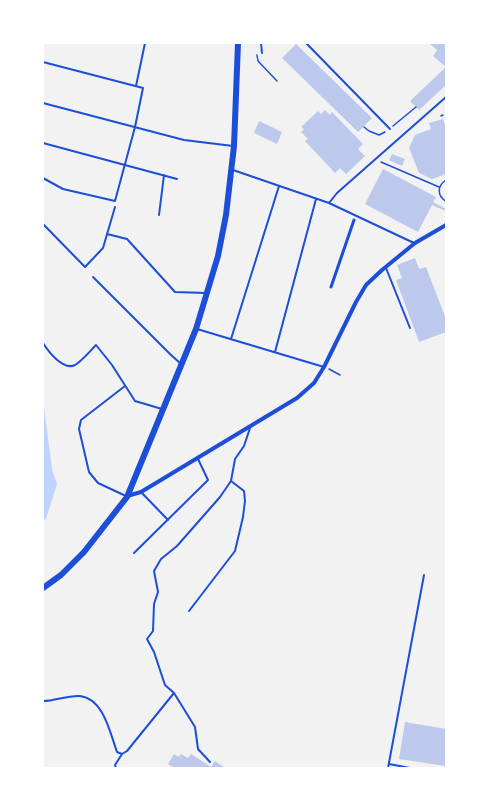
<!DOCTYPE html>
<html>
<head>
<meta charset="utf-8">
<style>
  body { margin:0 }
  #map { position:relative; width:489px; height:811px; overflow:hidden; background:#f2f2f2; font-family:Inter,sans-serif }
  canvas { display:block }
  .frame { position:absolute; inset:0; border:44px solid #fff; pointer-events:none }
</style>
</head>
<body>
<div id="map">
<canvas width="489" height="811"></canvas>
<div class="frame"></div>
</div>
<script>
const c = document.querySelector('canvas').getContext('2d');
c.lineJoin = 'round';
function fillPath(path, color) { c.fillStyle = color; c.fill(path, 'evenodd'); }
function trace(path, color, width, dash) { c.strokeStyle = color; c.lineWidth = width; c.lineCap = dash ? 'butt' : 'round'; c.setLineDash(dash || []); c.stroke(path); }
fillPath(new Path2D(`
  M43,399L52,469L57,484L46,519L43,521Z`), '#bfd3fe');
fillPath(new Path2D(`
  M429,43H446V67L433,56L437,50Z
  M296,44L372,118L358,132L282,58Z
  M446,67V85L419,110L410,101Z
  M325,110L330,115L332,112L363,144L358,149L365,156L346,174L340,168L335,173L305,141L308,139L301,132L304,129L301,127L318,111L321,114Z
  M443,119L446,128V174L432,179L419,173L409,148L415,135L431,129L429,123Z
  M259,121L282,132L277,144L254,133Z
  M392,154L405,159L402,166L389,160Z
  M383,169L436,197L433,202L446,209V211L432,205L418,232L365,204Z
  M415,258L419,269L426,267L446,319V332L419,342L396,280L402,278L397,265Z
  M405,722L446,729V766L399,759Z
  M174,754L179,757L181,754L188,758L191,754L211,767L215,761L225,768H172L173,767L168,764Z`), '#bdc9ec');
trace(new Path2D(`
  M257,55L258,61L277,81
  M441,116L443,115
  M393,126L416,107
  M364,127L369,131L379,135L385,132
  M381,162L439,187
  M446,180C437,186 437,196 446,201
  M329,369L340,375`), '#1d4ed8', 1.5);
trace(new Path2D(`
  M261,43L262,53
  M306,43L390,129
  M43,62L143,88L135,127L115,201L63,189L43,178
  M136,86L145,43
  M43,103L184,140L233,146
  M43,143L177,179
  M233,170L329,203L414,243
  M329,203L337,193L446,97
  M159,215L164,175
  M43,224L85,267L103,248L115,207
  M107,234L127,239L175,292L206,293
  M386,268L410,328
  M93,277L170,354L181,364
  M197,329L324,367
  M231,339L279,186
  M43,343C48,351 63,371 75,365C82,361 90,351 96,345L112,365L135,401L162,409
  M275,352L316,199
  M125,386L81,420L79,429L89,472L98,483L126,496
  M141,492L168,520
  M134,553L208,480L198,459
  M189,611L235,551L243,517L245,501L244,491L231,481
  M43,701C55,701 68,695 80,696C104,699 110,733 117,752L122,754L127,751L174,693
  M210,762L198,749L195,727L174,693L165,685L154,652L147,639L153,631L154,604L158,592L154,571L161,559L177,546L220,497L231,481L235,459L244,446L250,428
  M389,764L410,768
  M116,768L115,765L122,754
  M388,768L424,575`), '#1d4ed8', 2);
trace(new Path2D(`
  M331,287L354,220`), '#1d4ed8', 3);
trace(new Path2D(`
  M127,496L141,492L297,398L314,383L324,367L356,302L366,285L382,270L415,243L446,225`), '#1d4ed8', 4);
trace(new Path2D(`
  M43,588L61,575L84,552L127,497L196,329L218,256L226,215L234,146L238,43`), '#1d4ed8', 6);
</script>
</body>
</html>
